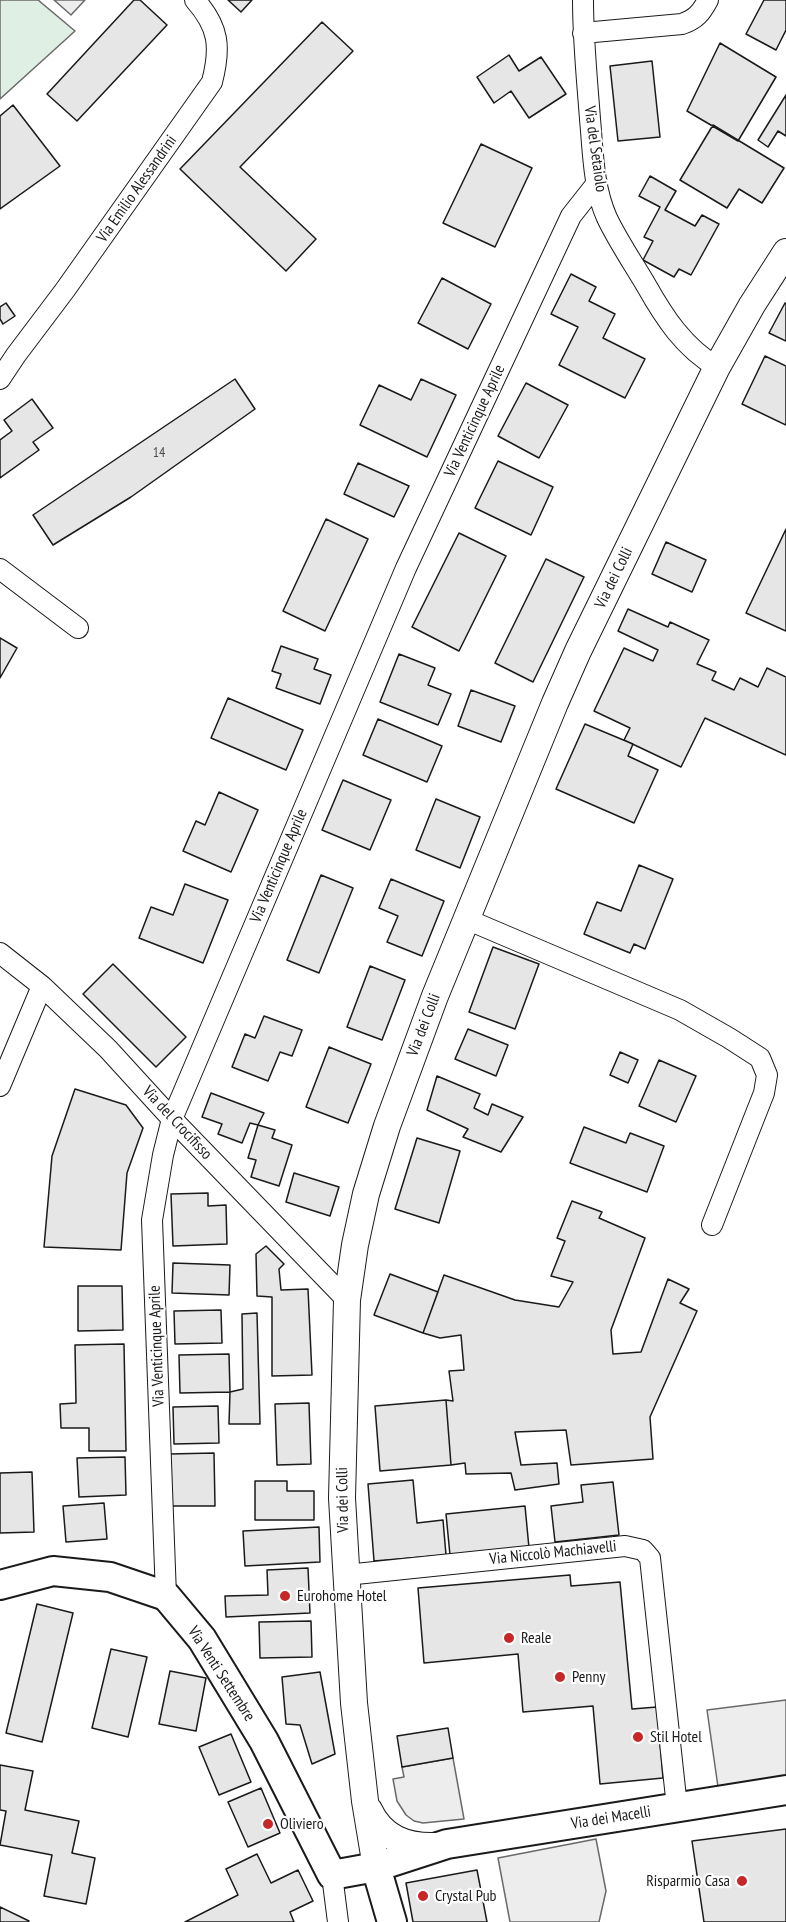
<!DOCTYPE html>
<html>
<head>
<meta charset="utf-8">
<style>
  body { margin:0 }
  canvas { display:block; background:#fff }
</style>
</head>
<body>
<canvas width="786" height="1922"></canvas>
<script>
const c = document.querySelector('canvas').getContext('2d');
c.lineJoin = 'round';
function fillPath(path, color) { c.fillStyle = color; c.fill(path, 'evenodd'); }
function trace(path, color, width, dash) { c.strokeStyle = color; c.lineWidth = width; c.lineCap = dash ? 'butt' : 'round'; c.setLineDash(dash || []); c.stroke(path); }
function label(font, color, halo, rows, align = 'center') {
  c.font = font + ' "PT Sans Narrow",sans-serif'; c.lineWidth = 4.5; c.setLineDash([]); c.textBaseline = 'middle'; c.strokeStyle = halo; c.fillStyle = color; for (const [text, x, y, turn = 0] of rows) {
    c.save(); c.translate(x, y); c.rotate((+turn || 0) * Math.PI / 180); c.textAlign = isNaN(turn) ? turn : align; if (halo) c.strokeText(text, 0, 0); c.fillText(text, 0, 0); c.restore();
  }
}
const green = new Path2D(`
  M0,0H38L75,31L0,99Z`);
fillPath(green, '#e0efe3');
trace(green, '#6a6a6a', 1.5);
const parking = new Path2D(`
  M54,0H85L71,15Z
  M786,1700V1778L718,1787L707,1710Z
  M453,1758L464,1819L423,1823L414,1821L406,1815L397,1801L393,1779L404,1777L402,1767Z
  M596,1839L606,1891L599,1922H510L498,1858Z`);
fillPath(parking, '#ededed');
trace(parking, '#6a6a6a', 1.5);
const building = new Path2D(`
  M134,0H140L167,25L77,121L47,94Z
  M228,0H252L241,12Z
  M764,0H786V30L776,50L746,34Z
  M322,22L353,51L240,167L316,239L286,271L180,169Z
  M720,43L776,77L738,141L687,111Z
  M509,55L519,71L541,57L566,94L529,118L511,91L494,103L477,77Z
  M652,61L660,137L618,141L610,66Z
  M786,95V136L778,131L768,147L758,140Z
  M13,105L60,166L0,209V116Z
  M713,125L784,168L762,203L739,189L727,208L680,180Z
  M481,144L532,168L495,247L443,223Z
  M650,176L676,191L665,210L695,226L702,215L719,224L691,275L679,269L674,277L643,260L653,241L644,237L660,207L639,196Z
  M571,274L596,287L589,301L615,314L603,338L645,359L625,398L559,365L578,327L551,314Z
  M442,278L491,304L468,349L418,323Z
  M6,303L15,316L3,324L0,319V307Z
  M785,303H786V341L769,333Z
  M765,356L786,366V425L742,404Z
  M235,379L255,409L131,497L53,545L33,515Z
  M421,379L456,395L427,457L360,425L379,385L411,400Z
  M526,383L568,405L539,458L498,436Z
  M32,399L53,428L33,442L39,450L0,478V440L12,431L4,420Z
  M498,461L553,487L531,535L475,508Z
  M358,463L409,486L394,517L344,494Z
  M326,519L368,539L325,631L283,611Z
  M786,529V631L746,613Z
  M459,533L506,556L459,651L412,627Z
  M666,542L706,560L692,592L652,574Z
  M546,559L584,577L533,682L495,663Z
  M628,609L668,627L670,622L709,640L697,664L716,672L712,680L734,690L740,678L758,687L767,668L786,677V755L705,718L681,767L624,740L630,728L594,711L624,648L653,661L658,650L618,631Z
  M0,638L17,648L0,678Z
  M281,646L318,659L314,669L331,675L320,704L276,688L281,674L272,671Z
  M399,654L435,668L428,685L451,694L438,725L380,702Z
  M471,690L515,706L501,742L458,726Z
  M228,698L303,730L286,770L211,738Z
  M378,719L442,746L427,782L363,755Z
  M585,724L633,744L628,756L658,770L634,823L556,789Z
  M343,780L391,800L370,850L322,830Z
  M219,792L258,810L231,872L183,851L196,821L205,825Z
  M436,799L480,817L460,868L416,850Z
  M639,865L673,879L645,949L634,944L630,953L584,934L597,902L621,911Z
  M321,875L353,888L319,973L287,960Z
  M391,879L444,901L422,956L387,942L398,916L379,908Z
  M185,884L228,900L203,963L139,938L151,907L173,915Z
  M493,947L539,964L515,1029L469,1012Z
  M113,964L186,1037L156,1067L83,994Z
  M370,966L405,980L382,1040L347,1027Z
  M264,1016L302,1030L292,1056L280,1052L268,1081L232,1067L245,1034L255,1038Z
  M468,1029L508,1045L496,1076L455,1059Z
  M329,1047L371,1064L348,1123L306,1107Z
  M620,1052L638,1060L628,1083L610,1075Z
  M659,1060L696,1076L676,1122L639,1106Z
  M437,1076L480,1094L474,1108L488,1115L492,1104L523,1117L501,1152L463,1137L468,1129L427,1110Z
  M75,1089L126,1105L143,1128L127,1173L121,1250L44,1247L52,1156Z
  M211,1093L264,1113L258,1125L250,1123L242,1143L218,1134L222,1124L202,1117Z
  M258,1125L275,1130L272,1138L292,1145L279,1186L251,1177L256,1160L248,1158Z
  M584,1127L626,1143L630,1133L664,1146L647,1192L570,1163Z
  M417,1138L460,1151L439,1223L395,1209Z
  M294,1173L339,1187L330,1216L286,1202Z
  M208,1193V1206L226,1205L227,1244L173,1246L171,1194Z
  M572,1201L602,1212L599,1218L645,1238L611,1330L613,1354L641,1352L668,1279L689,1289L680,1303L697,1311L650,1417L653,1459L571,1465L566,1430L515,1432L521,1465L557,1463L559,1484L515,1490L511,1473L466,1474L465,1463L451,1465L446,1400L453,1401L449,1371L464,1370L461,1335L440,1338L423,1333L444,1275L515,1300L559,1307L573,1282L551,1276L565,1241L557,1238Z
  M266,1246L284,1264L279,1269L281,1290L308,1289L312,1375L272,1376V1297L257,1296L256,1254Z
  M173,1263L230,1265L229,1295L172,1293Z
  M390,1274L438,1292L423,1333L374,1315Z
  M78,1286H122L123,1330L78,1331Z
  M221,1310L222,1343L175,1344L174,1311Z
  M257,1313L260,1424H229L230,1392L243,1389L242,1314Z
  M124,1344L126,1451H89V1428H61L60,1404L76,1403L75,1345Z
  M229,1354L230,1392L180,1393L179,1355Z
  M446,1400L451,1465L380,1471L375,1406Z
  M309,1403L311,1464L277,1465L275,1404Z
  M218,1406L219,1443L174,1444L173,1407Z
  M214,1453L215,1506H170L169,1454Z
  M125,1457L126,1495L79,1497L77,1458Z
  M32,1472L34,1532L0,1533V1473Z
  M413,1480L417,1523L443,1520L446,1555L374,1561L368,1484Z
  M255,1481H287V1491H314V1520H255Z
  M613,1482L619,1535L555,1542L551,1506L583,1502L581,1485Z
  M104,1503L107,1539L66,1542L63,1506Z
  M525,1506L529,1548L450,1555L446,1514Z
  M319,1527L320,1562L245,1566L243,1531Z
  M308,1568L310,1613L226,1617L225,1596L268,1595L267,1570Z
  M570,1575L571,1586L620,1582L632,1709L657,1707L663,1778L600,1784L593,1706L523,1712L518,1654L424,1663L418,1588Z
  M37,1604L73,1613L42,1742L6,1733Z
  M311,1621L312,1657L260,1658L259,1622Z
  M111,1649L147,1657L128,1737L92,1728Z
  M170,1671L206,1678L196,1731L159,1724Z
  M320,1672L335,1754L312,1764L300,1725L286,1724L282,1677Z
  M448,1728L453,1758L402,1767L397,1736Z
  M231,1734L251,1782L219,1795L199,1747Z
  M0,1765L33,1771L25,1810L79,1821L72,1853L95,1858L86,1904L44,1896L52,1855L0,1845L6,1811L0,1810Z
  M261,1788L280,1833L248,1847L228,1802Z
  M786,1829V1922H704L692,1841Z
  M257,1854L271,1883L298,1870L313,1901L290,1912L294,1922H185L238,1895L226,1869Z
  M477,1870L487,1922H413L406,1883Z
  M0,1907L29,1921L28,1922H0Z`);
fillPath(building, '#e6e6e6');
trace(building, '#1a1a1a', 1.5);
const minor = new Path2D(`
  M583,0C583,40 587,79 590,119C593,151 593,187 607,218C618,241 633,263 646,285C664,317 684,348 717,367
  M583,33L682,24C696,19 701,13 708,0
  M0,379L16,355L65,290L212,82C221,47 219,27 195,0
  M0,569L78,628
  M466,919L680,1010L729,1038L760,1058L767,1075L764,1093L712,1225
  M0,953L42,986L108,1049L172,1119L347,1300
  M0,1086L42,986
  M346,1575L625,1546L643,1550L650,1558L677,1807
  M166,1596L152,1220L163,1155L172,1119L406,568L571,216L597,183
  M332,1875L338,1922`);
const tertiary = new Path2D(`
  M369,1810C382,1838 406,1847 436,1846
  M376,1867L365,1801L354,1703L342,1498L347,1300L355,1245L366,1194L387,1126L435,996L555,703L578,651L717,367L752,305L786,252`);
const secondary = new Path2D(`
  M0,1585L53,1571L110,1577L166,1596L202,1639L264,1741L332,1875L376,1867L447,1844L786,1790
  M376,1867L392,1922`);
trace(minor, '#1a1a1a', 22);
trace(tertiary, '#1a1a1a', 28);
trace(secondary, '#1a1a1a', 32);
trace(minor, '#fff', 20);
trace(tertiary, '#fff', 26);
trace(secondary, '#fff', 28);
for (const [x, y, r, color] of [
  [285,1596,6,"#c62828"],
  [509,1638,6,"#c62828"],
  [560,1677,6,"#c62828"],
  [638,1737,6,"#c62828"],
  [268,1824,6,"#c62828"],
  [742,1881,6,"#c62828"],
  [423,1896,6,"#c62828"]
]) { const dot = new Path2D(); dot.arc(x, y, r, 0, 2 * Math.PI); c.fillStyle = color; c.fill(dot); trace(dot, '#fff', 2); }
label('14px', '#4d4d4d', null, [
  ["14",159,453]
]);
label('16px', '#1a1a1a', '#fff', [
  ["Via del Setaiolo",595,149,82],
  ["Via Emilio Alessandrini",137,189,-55],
  ["Via Venticinque Aprile",475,421,-65],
  ["Via dei Colli",614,578,-64],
  ["Via Venticinque Aprile",279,866,-67],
  ["Via dei Colli",424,1025,-69],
  ["Via del Crocifisso",177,1123,47],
  ["Via Venticinque Aprile",157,1346,-92],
  ["Via dei Colli",343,1500,-91],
  ["Via Niccolò Machiavelli",553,1553,-6],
  ["Via Venti Settembre",221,1674,57],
  ["Via dei Macelli",611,1818,-9]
]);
label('16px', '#1a1a1a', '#fff', [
  ["Eurohome Hotel",297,1596],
  ["Reale",521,1638],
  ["Penny",572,1677],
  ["Stil Hotel",650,1737],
  ["Oliviero",280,1824],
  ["Risparmio Casa",730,1881,"right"],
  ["Crystal Pub",435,1896]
], 'left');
</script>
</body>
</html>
